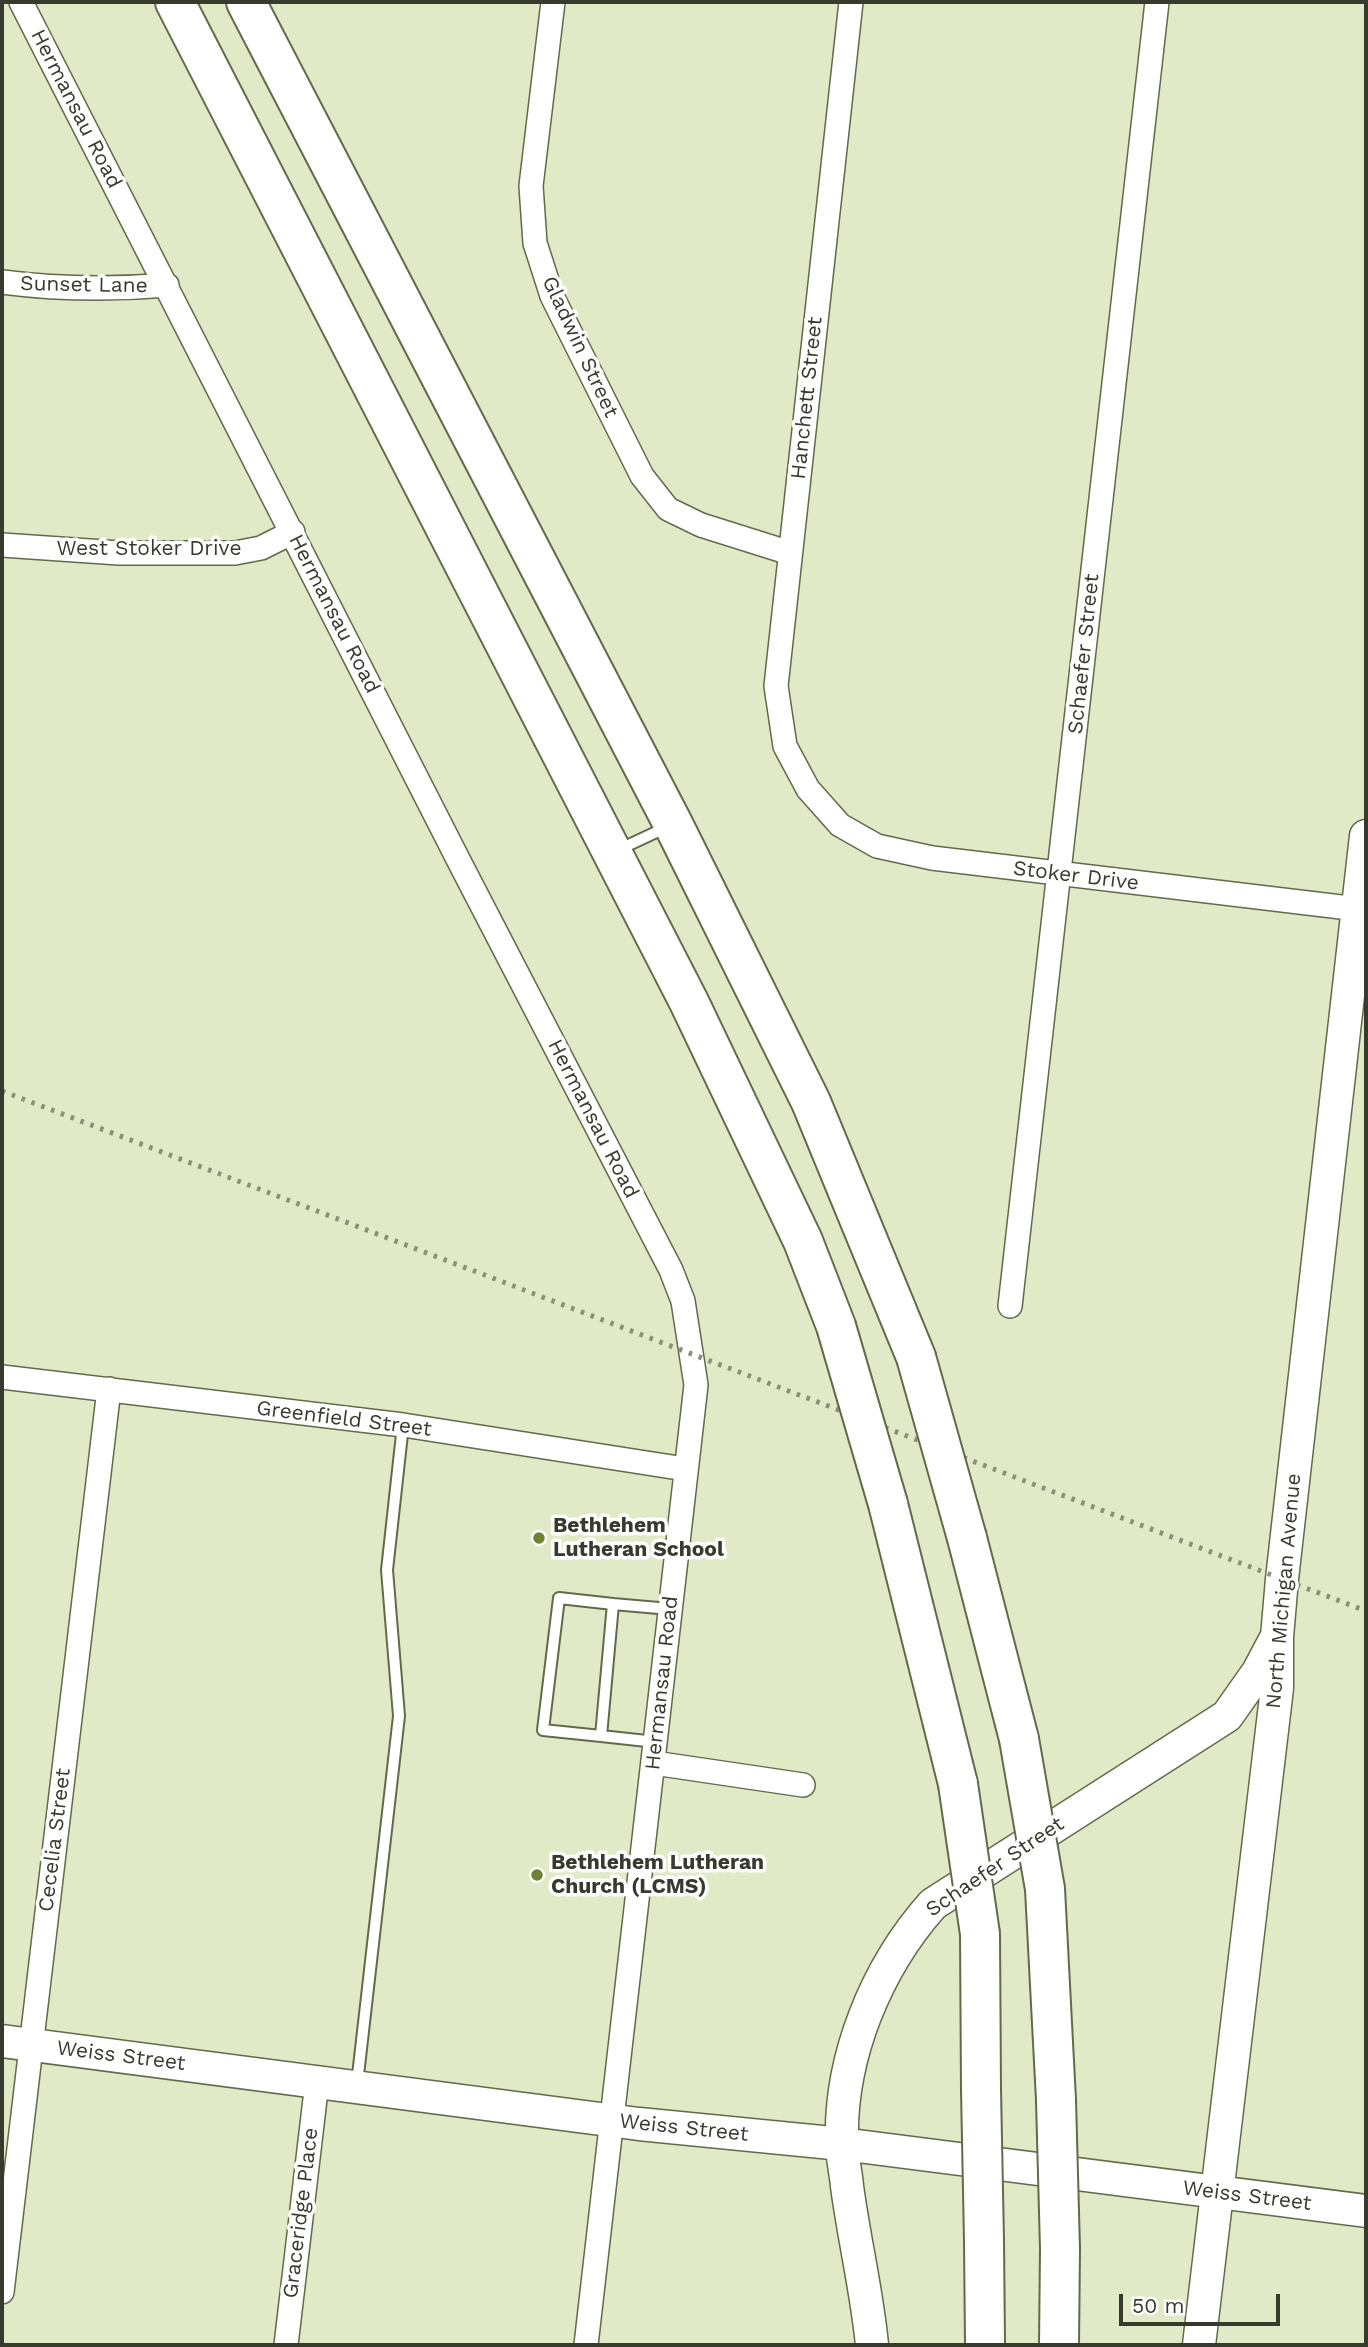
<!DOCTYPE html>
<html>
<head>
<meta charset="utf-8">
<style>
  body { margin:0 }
  #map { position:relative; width:1368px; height:2347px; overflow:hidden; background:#e0eac6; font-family:"Work Sans",sans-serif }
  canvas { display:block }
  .frame { position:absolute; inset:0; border:4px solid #373b2d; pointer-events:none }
  .scale { position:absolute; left:1119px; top:2294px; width:161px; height:32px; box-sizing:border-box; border:4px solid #373b2d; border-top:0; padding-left:9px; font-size:21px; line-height:24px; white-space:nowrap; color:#373b2d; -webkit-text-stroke:5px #fff; paint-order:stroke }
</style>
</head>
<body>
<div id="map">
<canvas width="1368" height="2347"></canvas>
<div class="frame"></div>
<div class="scale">50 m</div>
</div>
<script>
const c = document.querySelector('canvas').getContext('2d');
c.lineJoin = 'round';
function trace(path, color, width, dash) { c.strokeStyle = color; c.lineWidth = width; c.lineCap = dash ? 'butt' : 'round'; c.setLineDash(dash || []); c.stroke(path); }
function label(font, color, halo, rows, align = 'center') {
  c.font = font + ' "Work Sans",sans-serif'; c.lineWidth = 7; c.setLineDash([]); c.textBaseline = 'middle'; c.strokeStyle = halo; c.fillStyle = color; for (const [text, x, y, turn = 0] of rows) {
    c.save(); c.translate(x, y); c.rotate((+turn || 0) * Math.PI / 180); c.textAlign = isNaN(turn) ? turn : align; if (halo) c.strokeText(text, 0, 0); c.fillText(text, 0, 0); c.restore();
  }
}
const lane = new Path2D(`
  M618,850L667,827
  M601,1736L543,1730L559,1598L613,1604
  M656,1742L601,1736L613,1604L670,1609
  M357,2084L399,1716L387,1570L403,1425`);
const street = new Path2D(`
  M21,2L462,867L671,1270L683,1301L696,1385L586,2345
  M553,2L531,186L535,243L552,296L642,476L668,509L701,525L790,553
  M851,2L776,686L785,746L808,789L840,825L877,846L932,858L1366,910
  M2,282C57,289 111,290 167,285
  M2,545L119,553H235L261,548L293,532
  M1010,1306L1157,2
  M2,1377L403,1425L685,1469
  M654,1763L803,1785
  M2,2292L109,1389
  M286,2345L317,2082`);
const secondary = new Path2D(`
  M2,2041L639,2124L842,2144L1366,2211
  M872,2345C867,2292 854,2239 847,2186C846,2173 842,2158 842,2144C839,2058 876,1968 933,1904L1227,1716L1258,1672L1275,1640
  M1199,2345L1277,1688V1637L1282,1579L1366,836`);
const highway = new Path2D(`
  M175,2L689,1002L803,1241L836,1326
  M246,2L673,824L811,1102L916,1357
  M888,1504L958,1784
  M967,1538L1019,1739
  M1045,1889L1056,2100
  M980,1934L981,2089
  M984,2241L985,2345
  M1059,2345L1060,2249`);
trace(lane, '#626a4b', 14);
trace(street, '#626a4b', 26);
trace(secondary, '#626a4b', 35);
trace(highway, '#626a4b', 42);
trace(lane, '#fff', 10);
trace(street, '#fff', 23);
trace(secondary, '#fff', 32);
trace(highway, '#fff', 38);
trace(new Path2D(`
  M2,1091L1366,1611`), '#899077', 5, [3.5, 7]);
const highwayBridge = new Path2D(`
  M836,1326L888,1504
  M916,1357L967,1538
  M1019,1739L1045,1889
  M958,1784L980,1934
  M981,2089L984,2241
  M1056,2100L1060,2249`);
trace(highwayBridge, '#626a4b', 42, []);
trace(highwayBridge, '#fff', 38);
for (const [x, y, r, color] of [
  [539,1538,7,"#708231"],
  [537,1875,7,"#708231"]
]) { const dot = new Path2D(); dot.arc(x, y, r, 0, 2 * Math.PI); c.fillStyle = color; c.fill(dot); trace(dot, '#fff', 2.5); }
label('21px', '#373b2d', '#fff', [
  ["Hermansau Road",76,109,63],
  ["Sunset Lane",84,285,1],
  ["Gladwin Street",580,347,65],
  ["Hanchett Street",807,398,-84],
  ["West Stoker Drive",149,549],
  ["Hermansau Road",334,614,63],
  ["Schaefer Street",1084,654,-84],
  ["Stoker Drive",1076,876,7],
  ["Hermansau Road",593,1119,63],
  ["Greenfield Street",344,1419,7],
  ["North Michigan Avenue",1284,1591,-85],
  ["Hermansau Road",662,1683,-84],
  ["Cecelia Street",55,1840,-83],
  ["Schaefer Street",995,1867,-34],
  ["Weiss Street",121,2056,7],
  ["Weiss Street",684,2128,6],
  ["Weiss Street",1247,2196,7],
  ["Graceridge Place",301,2213,-83]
]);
label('bold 21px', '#373b2d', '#fff', [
  ["Bethlehem",553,1526],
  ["Lutheran School",553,1550],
  ["Bethlehem Lutheran",551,1863],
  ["Church (LCMS)",551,1887]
], 'left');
</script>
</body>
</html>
